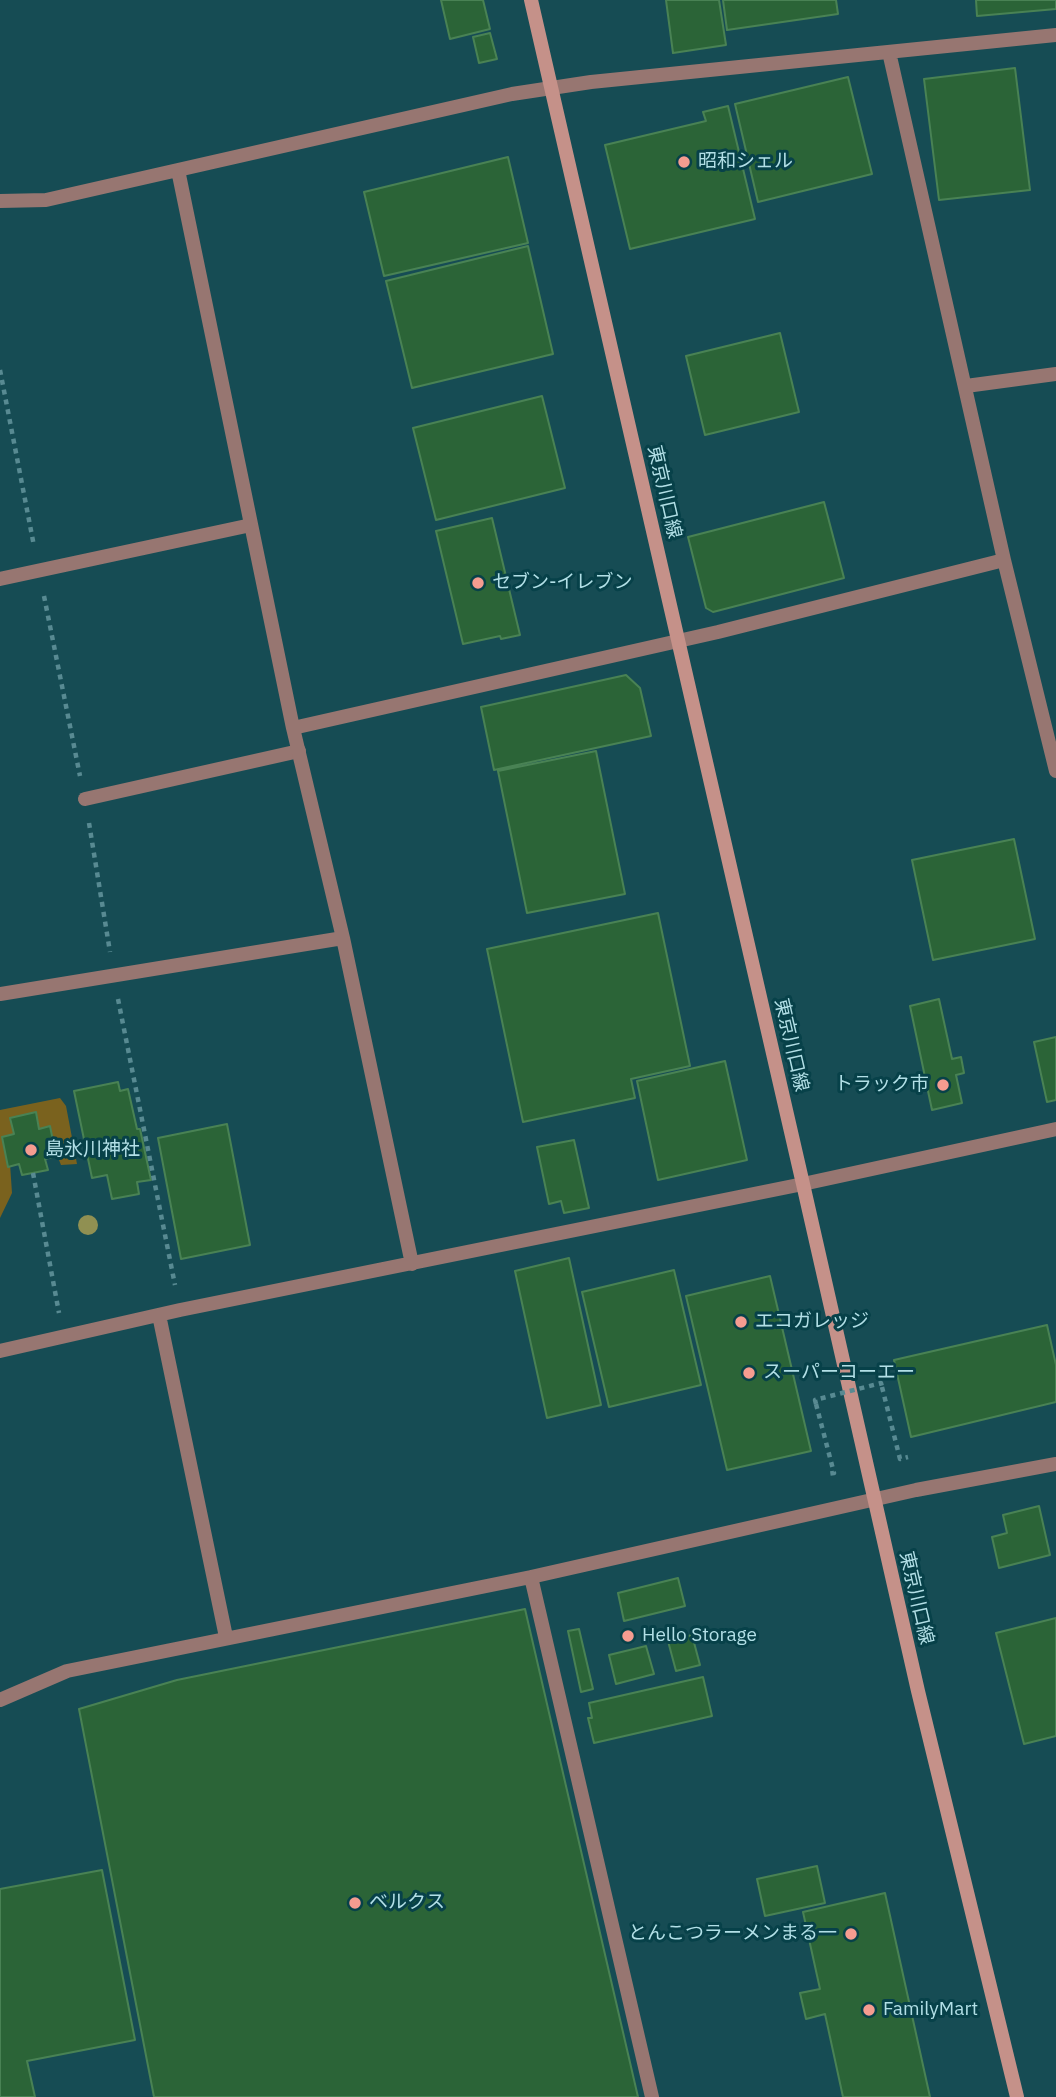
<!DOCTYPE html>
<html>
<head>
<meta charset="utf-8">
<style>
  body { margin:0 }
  canvas { display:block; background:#164c54 }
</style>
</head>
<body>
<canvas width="1056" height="2097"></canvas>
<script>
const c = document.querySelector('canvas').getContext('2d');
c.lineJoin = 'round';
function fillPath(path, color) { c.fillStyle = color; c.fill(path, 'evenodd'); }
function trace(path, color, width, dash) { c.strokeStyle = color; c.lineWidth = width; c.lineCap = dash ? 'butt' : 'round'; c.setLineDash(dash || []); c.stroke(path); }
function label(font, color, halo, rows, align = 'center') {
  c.font = font + ' "IBM Plex Sans","Noto Sans JP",sans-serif'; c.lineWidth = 6; c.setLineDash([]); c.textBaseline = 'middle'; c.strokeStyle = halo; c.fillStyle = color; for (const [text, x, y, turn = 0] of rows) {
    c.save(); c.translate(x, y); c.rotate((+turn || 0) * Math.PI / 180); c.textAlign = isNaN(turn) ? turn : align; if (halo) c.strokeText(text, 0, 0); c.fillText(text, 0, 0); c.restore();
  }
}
fillPath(new Path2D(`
  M60,1098L66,1106L77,1164L61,1165L57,1155L10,1164L12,1193L0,1218V1110Z`), '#7a621e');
const building = new Path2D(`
  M441,0H483L490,29L450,39Z
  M666,0H719L726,45L673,53Z
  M723,0H836L838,14L727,30Z
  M976,0H1056V9L977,16Z
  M490,33L497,59L479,63L473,37Z
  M1015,68L1030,190L939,200L924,79Z
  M848,77L872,174L758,202L735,104Z
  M728,106L755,219L630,249L605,145L706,121L703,112Z
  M508,157L528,243L384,276L364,192Z
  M528,246L553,354L412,388L386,281Z
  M780,333L799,412L705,435L686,356Z
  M542,396L565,488L436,520L413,428Z
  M824,502L844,578L713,612L706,608L688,537Z
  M492,518L520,635L501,639L500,636L463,644L436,531Z
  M626,675L640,688L651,736L494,770L481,707Z
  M596,751L625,894L527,913L498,771Z
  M1014,839L1035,939L933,960L912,860Z
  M658,913L690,1066L631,1079L635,1098L523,1122L487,949Z
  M939,999L952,1059L961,1057L964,1073L956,1075L962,1103L932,1110L910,1006Z
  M1056,1037V1100L1047,1102L1034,1042Z
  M725,1061L747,1160L658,1180L637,1081Z
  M118,1082L120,1091L128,1089L137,1129H140L151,1180L137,1182L139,1194L112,1199L107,1175L92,1178L74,1091Z
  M36,1112L39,1129L50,1126L56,1156L45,1159L48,1170L22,1175L19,1164L8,1167L2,1137L14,1134L10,1118Z
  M227,1124L250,1245L181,1259L158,1138Z
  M574,1140L589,1208L564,1213L561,1201L549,1204L537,1147Z
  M569,1258L601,1405L547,1418L515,1271Z
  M674,1270L701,1385L609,1407L582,1292Z
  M770,1276L811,1451L727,1470L686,1296Z
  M1047,1325L1056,1365V1402L911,1437L894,1360Z
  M1039,1506L1050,1555L999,1568L992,1537L1007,1533L1003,1515Z
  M678,1578L685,1606L624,1621L618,1593Z
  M525,1609L638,2097H154L79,1709L177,1680Z
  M1056,1618V1736L1024,1744L996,1633Z
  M579,1629L593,1689L581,1692L568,1631Z
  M692,1635L700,1665L676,1671L668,1641Z
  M646,1646L654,1674L616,1684L609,1655Z
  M703,1677L712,1716L594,1743L588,1718H592L589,1703Z
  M817,1866L825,1903L765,1916L757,1879Z
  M102,1870L135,2040L27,2061L35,2097H0V1889Z
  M885,1893L930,2097H843L825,2014L806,2019L800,1993L820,1989L803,1912Z`);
fillPath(building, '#2b6437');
trace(building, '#498254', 2);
trace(new Path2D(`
  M0,370L34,546
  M44,596L80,776
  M89,823L110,952
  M118,999L175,1285
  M33,1173L59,1313
  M882,1387L900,1459L908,1457
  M816,1404L834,1473L827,1474`), '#588a92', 4.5, [5, 5]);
trace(new Path2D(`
  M85,799L299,751`), '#977671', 14);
trace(new Path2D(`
  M889,52L1004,560L1056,771
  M178,170L293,728L343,938L412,1264
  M0,201L46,200L512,94L591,82L1056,35
  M966,386L1056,374
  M0,579L251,525
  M293,728L718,632L1004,560
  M0,994L343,938
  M159,1315L226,1637
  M0,1351L180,1310L803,1184L1056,1129
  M531,1577L652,2097
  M0,1700L67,1671L531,1577L916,1490L1056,1464`), '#977671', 14);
trace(new Path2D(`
  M531,0L803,1184L918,1691L1017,2097`), '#c59189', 14);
trace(new Path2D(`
  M816,1404L815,1400L881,1383L882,1387`), '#588a92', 4.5, [5, 5]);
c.fillStyle = '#909052';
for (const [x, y] of [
  [88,1225]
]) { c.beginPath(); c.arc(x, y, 10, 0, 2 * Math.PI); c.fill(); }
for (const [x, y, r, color] of [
  [684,162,7,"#f59c90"],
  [478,583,7,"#f59c90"],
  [943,1085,7,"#f59c90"],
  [31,1150,7,"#f59c90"],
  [741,1322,7,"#f59c90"],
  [749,1373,7,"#f59c90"],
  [628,1636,7,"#f59c90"],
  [355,1903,7,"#f59c90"],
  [851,1934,7,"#f59c90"],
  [869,2010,7,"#f59c90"]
]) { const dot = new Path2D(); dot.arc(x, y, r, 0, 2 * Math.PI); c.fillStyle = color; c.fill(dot); trace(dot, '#074149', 2.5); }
label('19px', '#b2dfe6', '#074149', [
  ["昭和シェル",698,162],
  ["セブン-イレブン",492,583],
  ["トラック市",929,1085,"right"],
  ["島氷川神社",45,1150],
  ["エコガレッジ",755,1322],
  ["スーパーコーエー",763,1373],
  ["Hello Storage",642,1636],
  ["ベルクス",369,1903],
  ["とんこつラーメンまる一",837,1934,"right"],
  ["FamilyMart",883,2010]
], 'left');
label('19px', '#b2dfe6', '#074149', [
  ["東京川口線",664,492,77],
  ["東京川口線",791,1045,77],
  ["東京川口線",916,1598,77]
]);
</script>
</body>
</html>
